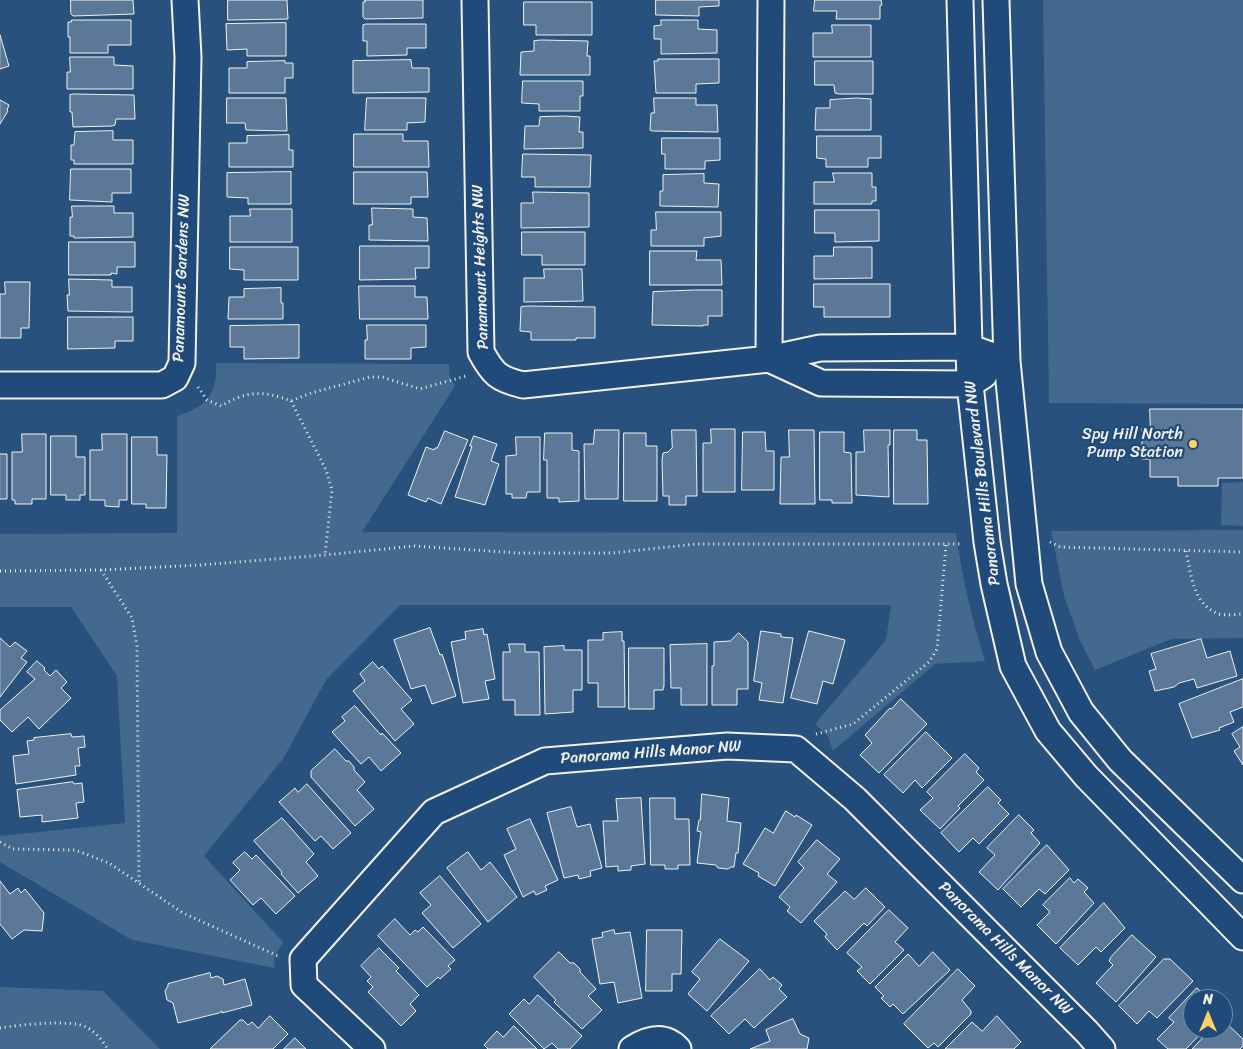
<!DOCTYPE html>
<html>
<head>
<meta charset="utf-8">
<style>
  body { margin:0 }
  #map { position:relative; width:1243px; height:1049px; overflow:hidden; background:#28517e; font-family:Sriracha,sans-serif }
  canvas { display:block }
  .north { position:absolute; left:1183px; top:989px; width:50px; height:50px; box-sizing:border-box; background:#1f4a7a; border:1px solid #748da6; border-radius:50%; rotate:0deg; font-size:14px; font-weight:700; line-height:20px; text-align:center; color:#f4f1e8 }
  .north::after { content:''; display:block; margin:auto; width:18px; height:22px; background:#ffd166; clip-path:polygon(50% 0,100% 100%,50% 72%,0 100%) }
</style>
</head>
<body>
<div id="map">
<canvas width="1243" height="1049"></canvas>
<div class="north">N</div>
</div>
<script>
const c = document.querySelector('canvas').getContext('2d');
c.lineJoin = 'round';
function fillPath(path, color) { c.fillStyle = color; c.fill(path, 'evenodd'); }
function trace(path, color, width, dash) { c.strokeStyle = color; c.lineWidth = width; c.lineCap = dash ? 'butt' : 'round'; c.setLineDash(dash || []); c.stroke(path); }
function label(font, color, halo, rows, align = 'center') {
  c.font = font + ' Sriracha,sans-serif'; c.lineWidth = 4.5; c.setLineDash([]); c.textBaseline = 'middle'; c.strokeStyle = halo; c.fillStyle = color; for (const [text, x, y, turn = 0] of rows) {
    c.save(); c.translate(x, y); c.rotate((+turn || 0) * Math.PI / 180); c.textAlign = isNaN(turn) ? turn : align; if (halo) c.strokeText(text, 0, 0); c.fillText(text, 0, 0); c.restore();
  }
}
fillPath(new Path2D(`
  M1043,0H1243V404L1049,403Z
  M216,363L449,364V374L455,386L362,532L956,533C962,577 972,619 985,661L935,664L833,751L828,736L815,724L886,640L891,605H400L326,680L283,759L204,856L283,942L274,958L275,968L132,940L0,862V836L125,823L117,676L71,607H0V534L177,533V416C206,407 218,394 216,363Z
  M1243,482V526L1221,525L1222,483Z
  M1243,530V638L1171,639L1095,670L1080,641L1064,596L1051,531Z
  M0,987L103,991L160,1049H0Z`), '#45688e');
const building = new Path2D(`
  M71,0H133L134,14L73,16L71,14Z
  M228,0H287L288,19L228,20Z
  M365,0H423V18L365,19L363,17V2H365Z
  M656,0H719V6L699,7V16L656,15Z
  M815,0H881L882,5L880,6V19H836L837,11H814Z
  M524,2H592V35H536V25H524Z
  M72,20H131V45H108V53H70V37H68V22H71Z
  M661,20H698V29L717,30V53L661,54V39H654V26L661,25Z
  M286,23V56H247V49L227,50L226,24Z
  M366,24H426V48H407V55L367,56V41H363V25Z
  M832,25H871V57H813V33H832Z
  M0,35L9,66L0,69Z
  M542,40L588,41L587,56H590V75H520L521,52L534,51V41Z
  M70,57H114V65L133,66V89H67V72H70Z
  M658,59H719V83L696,84V93H656L654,61H658Z
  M411,60L412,68H429V92L353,93V61Z
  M285,61V63H293V78H285V93H229V68H247V62Z
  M815,61H873V94H839L835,93L834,85H815Z
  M523,81H583V96H580V111H539V104L522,103Z
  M74,94L134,95L135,119H116L115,125L112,126L73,127L72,112H70V95Z
  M227,98H286L287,131L246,130L245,123H227Z
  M367,98H426L425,122L407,123V130H365Z
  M654,98H696V105H717L718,132L652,131L650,130L651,113H654Z
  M857,98L871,99V130H815L816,108H830V100Z
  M0,100L9,105L7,110L8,111L0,124Z
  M565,116L580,117L579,132H583V148L524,149L525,126H539L540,117Z
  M113,131V140H133V164H74V160H71V145H74L75,132Z
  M354,134H403V141H428L429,167H354Z
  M289,135V150H293V167H229V143H247V136Z
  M817,136H881V158H868V167H826V159L817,158Z
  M662,138H720V160L705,161V169H665V154H662Z
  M523,154L591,155L590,187H535V177H522Z
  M71,169H131V193H112V202L70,200Z
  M291,172V204H248V198L227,197V173Z
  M354,172H427L428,197H411V204H354Z
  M833,173H872V187H876V201H872V204H814V182H834Z
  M704,174V183L719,184L718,207L660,206V191H663V175Z
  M533,192L589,193V227L521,228V203H533Z
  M72,206H114V213H133V237L74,238V236H70V217H72Z
  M372,208L413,209V217L427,218L428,241L369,240V225H372Z
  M250,209H292V242H230V216H250Z
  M815,210H879V241L835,242V233H815Z
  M656,212H721V236L704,238V246H651V230H656Z
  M522,232H585V265H542V255H522Z
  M69,242H135V267H117V274L111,273V275H69Z
  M360,246H429V268H415L416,279L360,280Z
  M230,247H298V280H244V270L230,269Z
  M834,247H872V278L814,279V256H833Z
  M650,251H697L696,260H721L722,285H650Z
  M544,269H582L583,301L524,302V278H544Z
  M69,279L112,280V287H132V312L68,311L67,295H69Z
  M5,282H30L29,328H21V338H0V294H5Z
  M814,284H890V317H824V307H814Z
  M359,286H415V297H427L428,319H360Z
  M281,288V303H283V319H228L229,297H244V289Z
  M695,290H722V316H708V325H703V326L652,325L653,292Z
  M528,306L595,307V338H576V340H531V332L520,331L521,307Z
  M68,317H133V341H115V348L68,349Z
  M299,325V358L244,359V347H230V326Z
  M367,325H426V347L411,348V359H365V340H367Z
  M1150,409H1243V478H1218V486H1178V477H1150V459H1142V428H1150Z
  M711,429H735V492H703V443H711Z
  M595,430H619L618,499H585L584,444H593Z
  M672,430H696L697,496H686V505H669V496H663L662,460L663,453L668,452L672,448Z
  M789,430H814L815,504H780L781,457H789Z
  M864,430H890V445H888L889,497L856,495V452H864Z
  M894,430H917V440H927L928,504H894Z
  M445,431L468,440L441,504L428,498L426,502L408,495L426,447L434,450L435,448H437Z
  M743,432H765L766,451H774V490H742Z
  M820,432H844V452L851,453L852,503H832V500H820Z
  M545,433H572V450L579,451V501L559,502V498H547V460H544Z
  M624,433H646V446H657V501H624Z
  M22,434H46V499H32V504H15V500H12V452H22Z
  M102,434H127V500H119V507L105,506V500H90V450H102Z
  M51,436H76V457H85V495H80V500H66V495H51Z
  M474,436L497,444L491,461L499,464L485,505L455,497L472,446H470Z
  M132,437H157V455H167L166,508H146V504H132Z
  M516,437H540V492H527L526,498H512V494H506V456L516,455Z
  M0,454H7V499H0Z
  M430,628L440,655L442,654L456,696L432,704L425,685L411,689L394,640Z
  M483,629L484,635L487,634L495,679L485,681L489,699L463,703L451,642L466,639L465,632Z
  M761,631L781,634V637L793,638L783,703L759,700L762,683L754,681Z
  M809,631L845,640L833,684L823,681L817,704L791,698Z
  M622,632V641H624L625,707H598V683H588V640H603V633Z
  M739,633L748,642V689H737V705H712V666H714V642L730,641Z
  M0,638L10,647L15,642L27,651L21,658L27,662L0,697Z
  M1201,639L1207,658L1230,651L1237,676L1197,688L1194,679L1179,683L1174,687L1155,691L1149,671L1156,669L1151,654Z
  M509,644H525V652H539L540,715H515V700H503V652H510Z
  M707,644V705H681V688H671L670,645Z
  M564,646V650H582V690H573V712L545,714L544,647Z
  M629,648H664V686L663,690H654V709H629Z
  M37,661L45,668L44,670L50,676L56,670L67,682L61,688L71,698L39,729L28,717L12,732L0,720V710L35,679L27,672Z
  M373,662L379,669L382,666L412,700L401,709L414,724L395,741L353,691L365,681L360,674Z
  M1243,679V707L1230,712L1234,722L1219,728L1220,730L1192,738L1179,704Z
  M901,699L927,724L879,773L860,755L872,743L865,735L890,708L891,709Z
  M355,706L381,735L382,733L401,753L381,771L369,757L361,764L332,732L345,721L342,717Z
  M1243,727V765L1234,751L1240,747L1232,734Z
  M926,732L952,758L922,788L915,780L903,793L884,775Z
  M71,734L72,737L84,736L85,747L78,748L80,766H75L76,775L16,784L13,756L29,754L27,741L34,740V738Z
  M335,749L346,761H349L354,767V770L365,782L357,790L374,809L355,826L311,777V771Z
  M965,754L979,768L976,772L984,780L958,806L960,808L940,829L920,810L933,798L927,792Z
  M73,782L74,784L82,783L84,802L76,803L78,818L42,822V815L20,817L17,790Z
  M307,784L351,833L333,849L321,836L315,841L279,802L295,788L298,792Z
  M988,787L1001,800L998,803L1009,814L979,844L973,838L959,852L941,833Z
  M702,794L729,798L727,821L741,823L738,853H736L734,867H731L728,869L718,868L716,865L697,863L701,832L697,831L699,820H700Z
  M641,798L645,864L631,866V870L618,871V866L606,867L603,821H618L616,799Z
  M650,798H675V819H689L690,865H678V869H665V865H651Z
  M571,807L577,827L590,824L602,868L590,871L591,876L579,879L578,875L564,878L547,813Z
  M786,811L795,817L796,815L812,825L775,886L758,876L759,873L743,864L765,828L773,833Z
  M1019,815L1034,830L1031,833L1040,843L998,890L979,872L995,855L987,848Z
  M282,818L314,854L306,862L318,876L298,893L281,874L282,872L254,841Z
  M530,819L558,880L545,886L547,890L536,895L534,891L523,897L504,855L516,849L507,829Z
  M817,840L840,859L827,874L837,882L801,923L787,911L790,907L779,897L804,868L798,862Z
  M1047,845L1069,870L1045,894L1039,889L1021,907L1003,889Z
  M245,852L252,859L256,855L295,896L276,914L261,898L253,905L230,880L240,870L233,863Z
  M468,852L481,870L490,862L517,897L488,922L447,868Z
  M440,876L481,924L453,948L422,913L431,905L420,893Z
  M1070,878L1074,883L1078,879L1088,888L1084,892L1094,903L1056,944L1037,925L1050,912L1043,905Z
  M0,881L10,894L18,888L21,893L25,889L44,913L42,931L24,930L12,939L0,924Z
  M866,888L885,907L867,926L864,923L837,950L825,937L827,934L814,921L845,891L854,899Z
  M1104,903L1125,928L1101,952L1096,947L1078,965L1060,948Z
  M889,910L908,928L895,942L904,950L870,984L857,971L862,967L847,953Z
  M395,919L410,935L415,930L418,932L423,927L455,960L448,966L451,969L440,979L438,977L427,987L378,936Z
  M614,930L615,934L630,932L642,998L618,1003L614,982L600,984L592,939L603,937L602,933Z
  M647,930H682L681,974H672V991H646Z
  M1132,935L1156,957L1116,1002L1096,983L1113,965L1109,961L1111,957Z
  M720,939L749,961L707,1011L688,994L700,979L692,972Z
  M379,948L399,968L396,971L419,995L410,1004L416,1011L401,1026L368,992L373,987L367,981L371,977L361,966Z
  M559,952L570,963H574L580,969V972L596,989L588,996L602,1010L582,1029L554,1002L556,1000L534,977Z
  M933,952L950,970L903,1014L893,1004L890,1007L881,998L884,996L875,987L908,954L919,966Z
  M1164,959H1170L1193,981L1157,1018L1149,1011L1137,1024L1119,1006Z
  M760,969L770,980L773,977L782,985L779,989L787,997L754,1028L745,1019L729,1034L711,1016Z
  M958,969L975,986L962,1000L971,1011V1014L938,1047L934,1043L928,1048L904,1024Z
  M210,973L211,978L217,976L223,979L224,985L245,979L252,1005L222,1013V1011L219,1013L178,1023L173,1003L167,1000L165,991L168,986V984Z
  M1197,988L1208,999H1193V1029H1205L1186,1049H1168L1157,1039L1174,1022L1169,1018Z
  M538,995L582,1036L570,1049H558L552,1043L544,1049L509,1014L524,999L529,1004Z
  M270,1016L288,1034L273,1049H210L240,1020H243L248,1025L252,1022L258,1028Z
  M997,1016L1021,1042L1014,1049H945L972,1022L982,1031Z
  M793,1019L800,1034L809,1038L807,1049H750L770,1041L766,1030Z
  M1223,1020L1243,1039V1046L1240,1049H1192L1211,1029H1223Z
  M514,1026L537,1049H488L484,1045L497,1031L503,1037Z
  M295,1038L306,1049H284Z`);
fillPath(building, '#5b7899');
trace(building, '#f4f1e8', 1);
const minor = new Path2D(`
  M475,0L481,352C493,374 498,379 523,385L769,359L820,348L968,347L1007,361
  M960,0L970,384L987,542L994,584L1013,666L1048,731L1086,776L1243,937
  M996,0L1007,361L1029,584L1049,652L1081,712L1120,760L1243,880
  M769,359L771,0
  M769,359L821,383L970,384L984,375
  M0,385H162L175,378L182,363L188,57L185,0
  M372,1049L304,985L303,959L434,812L545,761L727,746L796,749L855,799L1087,1032L1102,1049
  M632,1049C648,1039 664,1034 678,1049`);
trace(minor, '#f4f1e8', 29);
trace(new Path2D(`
  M198,387L207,400L221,406C246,391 263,390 291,401L311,393L370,377H382L420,389L466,376
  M291,401L326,470L332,490L325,555
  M1050,542L1060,547L1243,552
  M1186,551C1191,574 1193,605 1219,614C1226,616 1236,614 1243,614
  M101,570L132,618L137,646L139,884
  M0,571L101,570L200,565L325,555L414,546L519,553H612L696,544H962
  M816,734L853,724L929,662L937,649L946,545
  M0,842L13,849L75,850L109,863L183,913L280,957
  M0,1028C18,1025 70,1019 86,1027C96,1032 102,1040 108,1049`), '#f4f1e8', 3, [1, 4]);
trace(minor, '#1f4a7a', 25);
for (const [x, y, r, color] of [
  [1193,444,5,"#ffd166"]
]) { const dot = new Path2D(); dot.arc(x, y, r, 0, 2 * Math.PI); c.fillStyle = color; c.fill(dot); trace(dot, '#1f4a7a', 2); }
label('16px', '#f4f1e8', '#1f4a7a', [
  ["Panamount Heights NW",481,267,-92],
  ["Panamount Gardens NW",182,278,-88],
  ["Panorama Hills Boulevard NW",983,483,-97],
  ["Panorama Hills Manor NW",651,753,-4],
  ["Panorama Hills Manor NW",1005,949,45]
]);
label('16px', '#f4f1e8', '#1f4a7a', [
  ["Spy Hill North",1183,435],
  ["Pump Station",1183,453]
], 'right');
</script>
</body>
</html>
